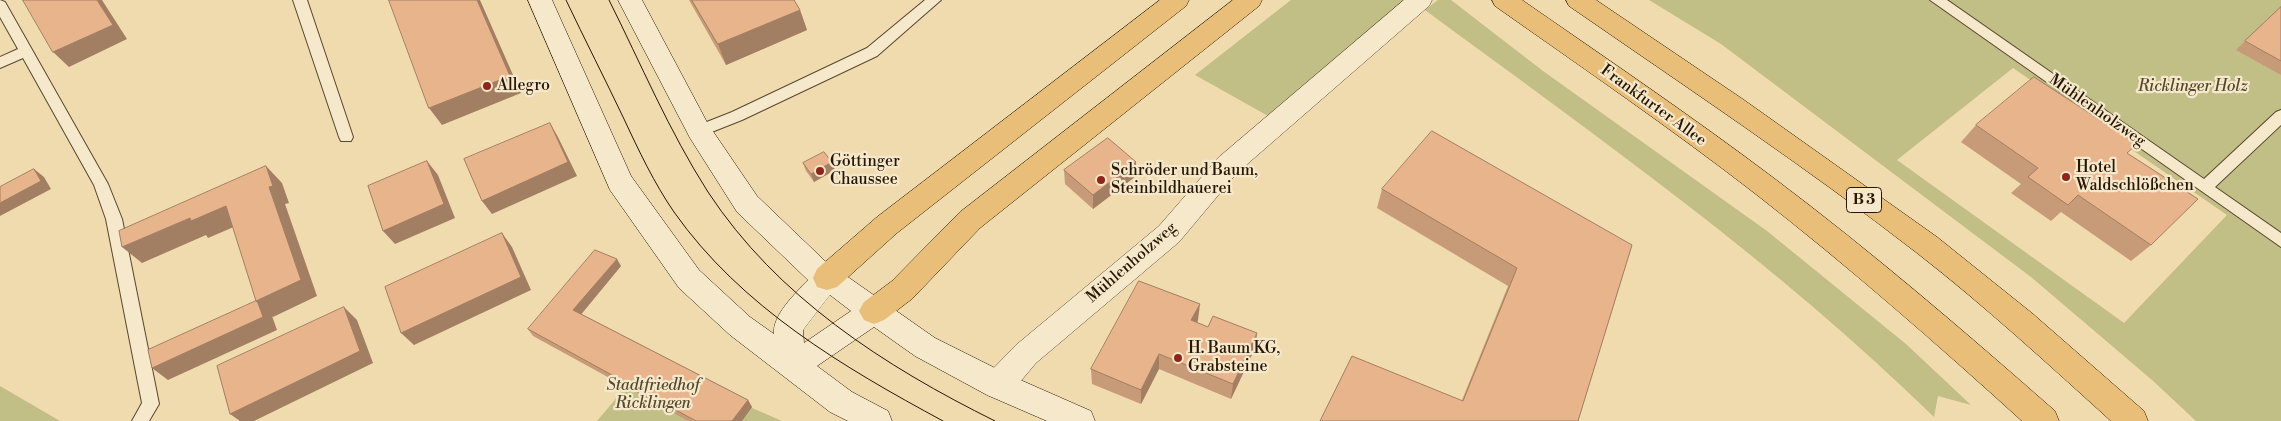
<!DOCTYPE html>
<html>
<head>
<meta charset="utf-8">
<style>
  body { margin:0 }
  canvas { display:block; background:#f0dbaf }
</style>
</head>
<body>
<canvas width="2281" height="421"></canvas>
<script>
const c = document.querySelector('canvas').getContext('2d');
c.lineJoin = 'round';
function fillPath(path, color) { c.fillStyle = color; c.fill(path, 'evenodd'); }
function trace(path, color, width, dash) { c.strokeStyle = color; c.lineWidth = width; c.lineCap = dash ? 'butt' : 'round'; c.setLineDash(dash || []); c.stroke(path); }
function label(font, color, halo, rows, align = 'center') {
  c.font = font + ' "Libre Bodoni",serif'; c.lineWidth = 4.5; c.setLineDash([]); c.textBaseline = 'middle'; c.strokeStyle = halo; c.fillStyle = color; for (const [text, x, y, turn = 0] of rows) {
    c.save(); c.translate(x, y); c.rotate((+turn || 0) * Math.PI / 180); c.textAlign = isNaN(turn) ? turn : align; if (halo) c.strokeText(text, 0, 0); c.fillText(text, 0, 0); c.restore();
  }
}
fillPath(new Path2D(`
  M1291,0H1404L1270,117L1195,75Z
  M1438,0H1451L1543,71L1767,231L1906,344L1971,405L1938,396L1934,417C1778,264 1600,139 1425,10Z
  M1649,0H2281V421H2196L2152,380L2031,277L1721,44ZM2013,68L2227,215L2124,323L1897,160Z
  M647,362L782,421H597Z
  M0,386L60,421H0Z`), '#c1be86');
const lane = new Path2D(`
  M0,0L5,2L108,184L122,219L159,404L149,421H132L142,403L106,219L94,185L23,58L0,68V57L18,49L0,17Z
  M293,0H307L353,137L351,141H341L339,137Z
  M925,0H941L877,56L742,120L699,137L694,135L692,131L694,127L732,112L867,48Z
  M1930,0H1947L2204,179L2276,112L2281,110V125L2215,187L2281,233V247Z`);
const street = new Path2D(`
  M1404,0H1432L1429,6L1237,173L1179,242L1036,363L1009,395L998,399L987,395L983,385L987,375L1016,345L1159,226L1219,157Z`);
const secondary = new Path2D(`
  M528,0H552L631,176L699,270L750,317L774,334C772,315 796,293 808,280L737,212L690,138L618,0H642L708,124L757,196L825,261L935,338L1009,375L1091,411L1095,421H1047L987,395L915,356L874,327L817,366L852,392L888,411L892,421H848L830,412L730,335L679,288L610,190ZM830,295L851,311L804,343L803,330Z`);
const primary = new Path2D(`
  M1160,0H1189L1186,6L897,233L837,287L827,290L817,287L813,278L817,269L877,217Z
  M1233,0H1262L1259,6L980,228L912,299L884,320L874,324L864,320L859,311L864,302L892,281L960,212Z`);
const highway = new Path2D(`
  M1492,0H1522C1607,59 1693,117 1775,179C1872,252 1964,331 2055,411L2059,421H2022C1936,343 1848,266 1757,195C1672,129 1583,68 1495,6Z
  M1566,0H1596L1744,100L1937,237L2033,314L2144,411L2148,421H2111C2048,364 1985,306 1917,253C1805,166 1686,87 1569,6Z`);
trace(lane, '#58472d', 2);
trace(street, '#58472d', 1);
trace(secondary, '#261602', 1);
trace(primary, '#261602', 1);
trace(highway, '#261602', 1);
fillPath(lane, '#f5e8cb');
fillPath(street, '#f5e8cb');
fillPath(secondary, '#f5e8cb');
fillPath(primary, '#e8be78');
fillPath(highway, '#e8be78');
trace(new Path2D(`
  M566,0C585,40 605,79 624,119C639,151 654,183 674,212C741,307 843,367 943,421
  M609,0C641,64 669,131 708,192C777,297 884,366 995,421`), '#261602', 1);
fillPath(new Path2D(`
  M689,0H794L800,10L807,30L726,65Z
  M2281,7V75L2236,50Z
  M1976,125L2151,245L2131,261L2061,212L2051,221L2011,193L2021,184L1961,142Z
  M1136,162V176L1093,209L1065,184L1064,170Z
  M803,163L835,170L814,182L806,171Z
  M1382,189L1632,245L1578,421L1462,400L1508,286L1377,208Z
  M621,266L581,314L748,400L752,407L742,421H688L533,336L528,329Z
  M1198,320L1197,323L1208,327L1257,333L1255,348L1231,399L1159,369L1141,404L1092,384L1091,369Z`), '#c89b78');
fillPath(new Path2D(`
  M97,0H102L127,39L69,67L53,52Z
  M477,0H480L521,93L442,125L429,108Z
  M800,10L807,30L726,65L718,44Z
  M550,123L558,137L577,176L492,214L482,201Z
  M427,161L438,175L455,218L395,244L383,231Z
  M832,162L835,170L814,182L811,174Z
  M1136,162V176L1093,209V195Z
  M266,166L282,183L289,203L285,204L317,296L273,317L272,316L277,330L168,380L152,368L256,301L269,187Z
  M34,169L44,177L51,189L0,216V203Z
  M226,206L243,223L208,238L206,235L142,263L122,247L190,218Z
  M502,233L512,247L531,290L414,345L401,333Z
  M617,259L621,266L579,317L573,310Z
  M1200,304L1198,320L1190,336L1191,320Z
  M344,307L357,320L373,363L254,421H240L230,414Z
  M1257,333L1255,348L1231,399L1233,384Z
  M1159,354V369L1141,404V390Z
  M748,400L752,407L742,421H732Z`), '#a27e62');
const building = new Path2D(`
  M23,0H97L113,25L53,52Z
  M389,0H477L510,76L429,108Z
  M692,0H794L800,10L718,44Z
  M2281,7V61L2245,41Z
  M2034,77L2137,144L2127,153L2198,199L2151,245L2078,195L2068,205L2028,177L2038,168L1976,125Z
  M550,123L568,162L482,201L464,159Z
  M1432,131L1632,245L1578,421H1320L1352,356L1463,401L1517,268L1382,189Z
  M1108,138L1136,162L1093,195L1064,170Z
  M824,152L832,162L811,174L803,163Z
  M427,161L444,204L383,231L368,186Z
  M266,166L273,186L269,187L301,280L256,301L226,206L191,221L190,218L122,247L119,231Z
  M34,169L41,181L0,203V187Z
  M502,233L521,277L401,333L385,287Z
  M595,250L617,259L573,310L748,400L732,421H696L528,329Z
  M1139,281L1200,304L1191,320L1208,327L1213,316L1257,333L1233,384L1159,354L1141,390L1091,369Z
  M256,301L258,303L263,317L152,368L148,350Z
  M344,307L360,351L230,414L217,366Z`);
fillPath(building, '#e8b48c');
trace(building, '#a27e62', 1);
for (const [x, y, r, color] of [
  [487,86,5,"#8f2418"],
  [820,171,5,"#8f2418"],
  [2066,177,5,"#8f2418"],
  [1101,180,5,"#8f2418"],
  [1178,358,5,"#8f2418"]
]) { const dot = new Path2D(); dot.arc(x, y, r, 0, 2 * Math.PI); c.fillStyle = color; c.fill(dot); trace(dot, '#f5e8cb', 2); }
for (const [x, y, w] of [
  [1864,200,35]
]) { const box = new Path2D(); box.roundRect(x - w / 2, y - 12.5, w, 25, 4); c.fillStyle = '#f5e8cb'; c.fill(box); trace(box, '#261602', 1); }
label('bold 15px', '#261602', null, [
  ["B 3",1864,200]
]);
label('16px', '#261602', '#f5e8cb', [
  ["Allegro",497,86],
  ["Göttinger",830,162],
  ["Chaussee",830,180],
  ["Hotel",2076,168],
  ["Waldschlößchen",2076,186],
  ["Schröder und Baum,",1111,171],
  ["Steinbildhauerei",1111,189],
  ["H. Baum KG,",1188,349],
  ["Grabsteine",1188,367]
], 'left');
label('italic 16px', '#54482a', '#f5e8cb', [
  ["Ricklinger Holz",2193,87],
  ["Stadtfriedhof",653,386],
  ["Ricklingen",653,404]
]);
label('16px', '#261602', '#f5e8cb', [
  ["Frankfurter Allee",1653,106,36],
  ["Mühlenholzweg",2097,111,35],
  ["Mühlenholzweg",1132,263,-41]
]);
</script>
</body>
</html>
